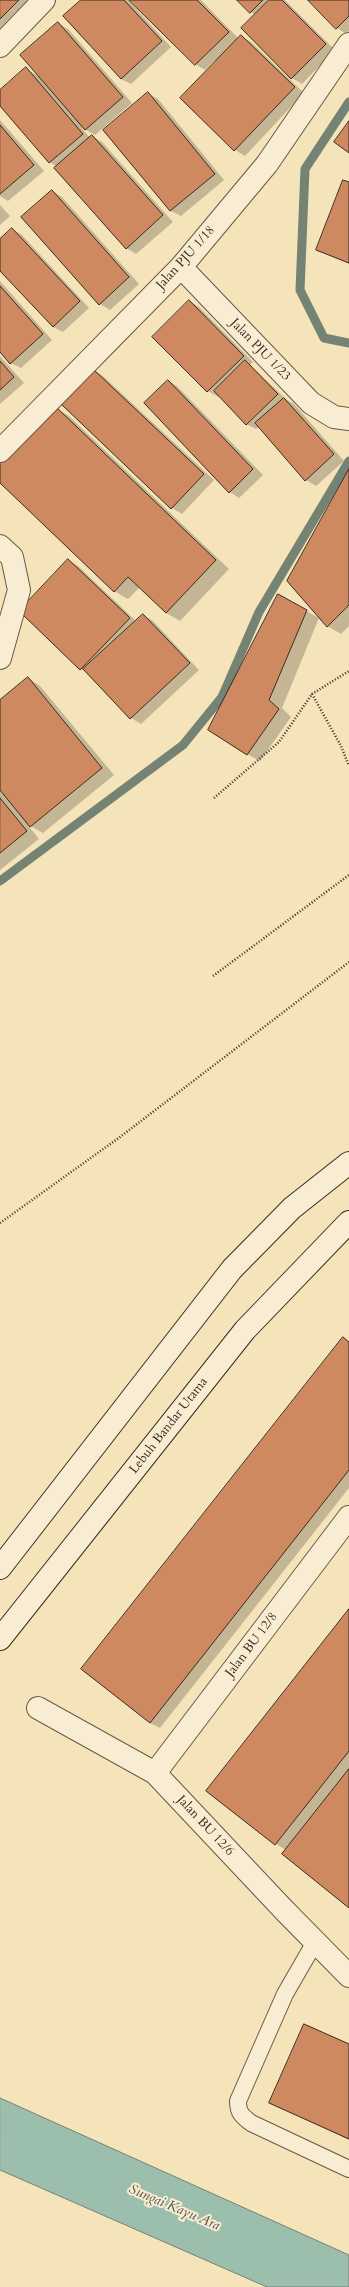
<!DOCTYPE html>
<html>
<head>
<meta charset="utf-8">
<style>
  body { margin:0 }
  canvas { display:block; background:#f5e3ba }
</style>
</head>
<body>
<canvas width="349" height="2287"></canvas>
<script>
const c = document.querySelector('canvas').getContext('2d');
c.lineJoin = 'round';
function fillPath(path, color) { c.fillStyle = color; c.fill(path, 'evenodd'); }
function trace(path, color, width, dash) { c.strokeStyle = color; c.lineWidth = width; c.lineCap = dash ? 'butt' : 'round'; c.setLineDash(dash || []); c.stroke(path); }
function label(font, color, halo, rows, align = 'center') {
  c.font = font + ' Cardo,serif'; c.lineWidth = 4; c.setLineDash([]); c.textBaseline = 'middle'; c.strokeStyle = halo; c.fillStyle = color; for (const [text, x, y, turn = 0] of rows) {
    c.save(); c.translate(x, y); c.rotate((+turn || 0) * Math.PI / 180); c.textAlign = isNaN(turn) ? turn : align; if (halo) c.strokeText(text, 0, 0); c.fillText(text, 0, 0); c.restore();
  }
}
const water = new Path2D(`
  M0,2098L349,2255V2287H267L0,2170Z`);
fillPath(water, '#9cbead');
trace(water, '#758375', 1);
fillPath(new Path2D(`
  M0,0H33L0,31Z
  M82,0H128L171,47L131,84L121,79Z
  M131,0H201L239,39L241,36L251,42L304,93L245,156L235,150L216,62L215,60L205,70L195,64Z
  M238,0H285L335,50L302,84L292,78L255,15Z
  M309,0H349V31L346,34L337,28Z
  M59,24L68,29L132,103L95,135L81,127L90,138L92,136L102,142L173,222L136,254L126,248L57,167L50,162L0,105V91L26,69L40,77Z
  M149,94L158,99L224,180L181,216L171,211L104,130Z
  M0,120L44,171L8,201L0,196Z
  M349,183V264L317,250Z
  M52,191L62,197L139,284L110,310L100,304Z
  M0,205L10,216L0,225Z
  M12,229L22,235L89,308L63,332L53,327L0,269V241Z
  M0,281L52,340L21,368L11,363L0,350Z
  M189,301L199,307L253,362L250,365L287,400L294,404L344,461L316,486L306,480L259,427L256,429L246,424L219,395L218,397L208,391Z
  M0,356L24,383L0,404Z
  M93,370L103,376L214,480L182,514L172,508L61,403Z
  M169,381L178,387L263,475L239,498L230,492Z
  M55,408L69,416L229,569L180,621L166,613L140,587L128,599L114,591L0,482V465Z
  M349,471V626L341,634L327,626Z
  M68,560L78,566L136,621L143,615L153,621L199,670L141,724L131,718L91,675L81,669L20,611Z
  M278,595L319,618L282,708L291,717L260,761L247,754Z
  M28,678L40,686L114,775L43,833L27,824L39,839L0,870V701Z
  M343,1338L349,1341V1488L160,1728L150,1723Z
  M349,1611V1907L286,1850L276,1844Z
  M349,2045V2140L270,2103Z`), '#0003');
trace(new Path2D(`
  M349,102L305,169L300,290L324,338L349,343
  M0,881L183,745L222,697L259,612L349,461`), '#758375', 9);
const building = new Path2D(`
  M0,0H19L0,19Z
  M81,0H124L162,41L121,79L63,16Z
  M129,0H197L229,32L195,65Z
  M237,0H263L250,13Z
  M269,0H282L326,44L291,79L241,28Z
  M308,0H349V16L336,29Z
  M58,22L123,97L85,130L20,55Z
  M241,35L295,87L234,151L180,98Z
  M26,67L83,134L49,163L0,106V90Z
  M148,92L215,174L170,211L103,130Z
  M349,121V153L334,142Z
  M0,125L34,165L0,194Z
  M92,135L163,215L126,249L54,168Z
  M343,180L349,182V263L316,250Z
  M52,190L129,277L99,305L21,217Z
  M12,228L80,301L53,327L0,271V239Z
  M0,286L43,334L10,364L0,352Z
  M189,300L244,356L207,392L152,337Z
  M245,360L278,394L246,425L214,391Z
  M0,361L14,377L0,390Z
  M93,369L204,474L171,509L60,403Z
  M168,380L253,469L229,493L144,403Z
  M284,398L334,454L305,481L255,423Z
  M55,406L216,560L166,613L128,577L114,592L0,483V464Z
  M349,469V605L327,627L287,581Z
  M68,559L130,618L80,670L19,611Z
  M278,594L307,610L269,700L279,709L247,755L208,730Z
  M143,614L190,663L130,719L83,669Z
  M28,677L102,768L30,827L0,790V700Z
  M0,798L27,831L0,853Z
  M343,1337L349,1342V1470L150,1723L81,1669Z
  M349,1609V1751L275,1845L206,1791Z
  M349,1769V1908L282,1854Z
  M304,2024L349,2044V2139L269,2103Z`);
fillPath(building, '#cf8960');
trace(building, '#3b2b20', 1);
const lane = new Path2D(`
  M315,1942L285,1994L238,2101C238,2113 242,2116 251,2123L349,2169`);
const street = new Path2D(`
  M0,46L44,0
  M181,267L311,403L334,417L349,419
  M0,451L181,267L267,164L349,44
  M0,546L12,557L19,590L0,658
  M38,1708L155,1773L284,1910L349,1976
  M155,1773L349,1517`);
const secondary = new Path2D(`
  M0,1568L232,1269L292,1208L349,1163
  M0,1639L245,1330L349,1222`);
trace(lane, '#6a5946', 18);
trace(street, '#6a5946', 24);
trace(secondary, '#3b2b20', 24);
trace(new Path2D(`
  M312,694L341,746L349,766
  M214,798L279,742L312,694L349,671
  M213,976L349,875
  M0,1223L120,1137L349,962`), '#3b2b20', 2.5, [1, 2]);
trace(lane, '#f8edd2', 16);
trace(street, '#f8edd2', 22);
trace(secondary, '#f8edd2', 22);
label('13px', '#3b2b20', '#f8edd2', [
  ["Jalan PJU 1/18",186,258,-48],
  ["Jalan PJU 1/23",260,350,46],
  ["Lebuh Bandar Utama",169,1426,-52],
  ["Jalan BU 12/8",252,1645,-53],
  ["Jalan BU 12/6",205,1826,47]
]);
label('italic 14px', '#535043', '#f8edd2', [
  ["Sungai Kayu Ara",174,2208,23]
]);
</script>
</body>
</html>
